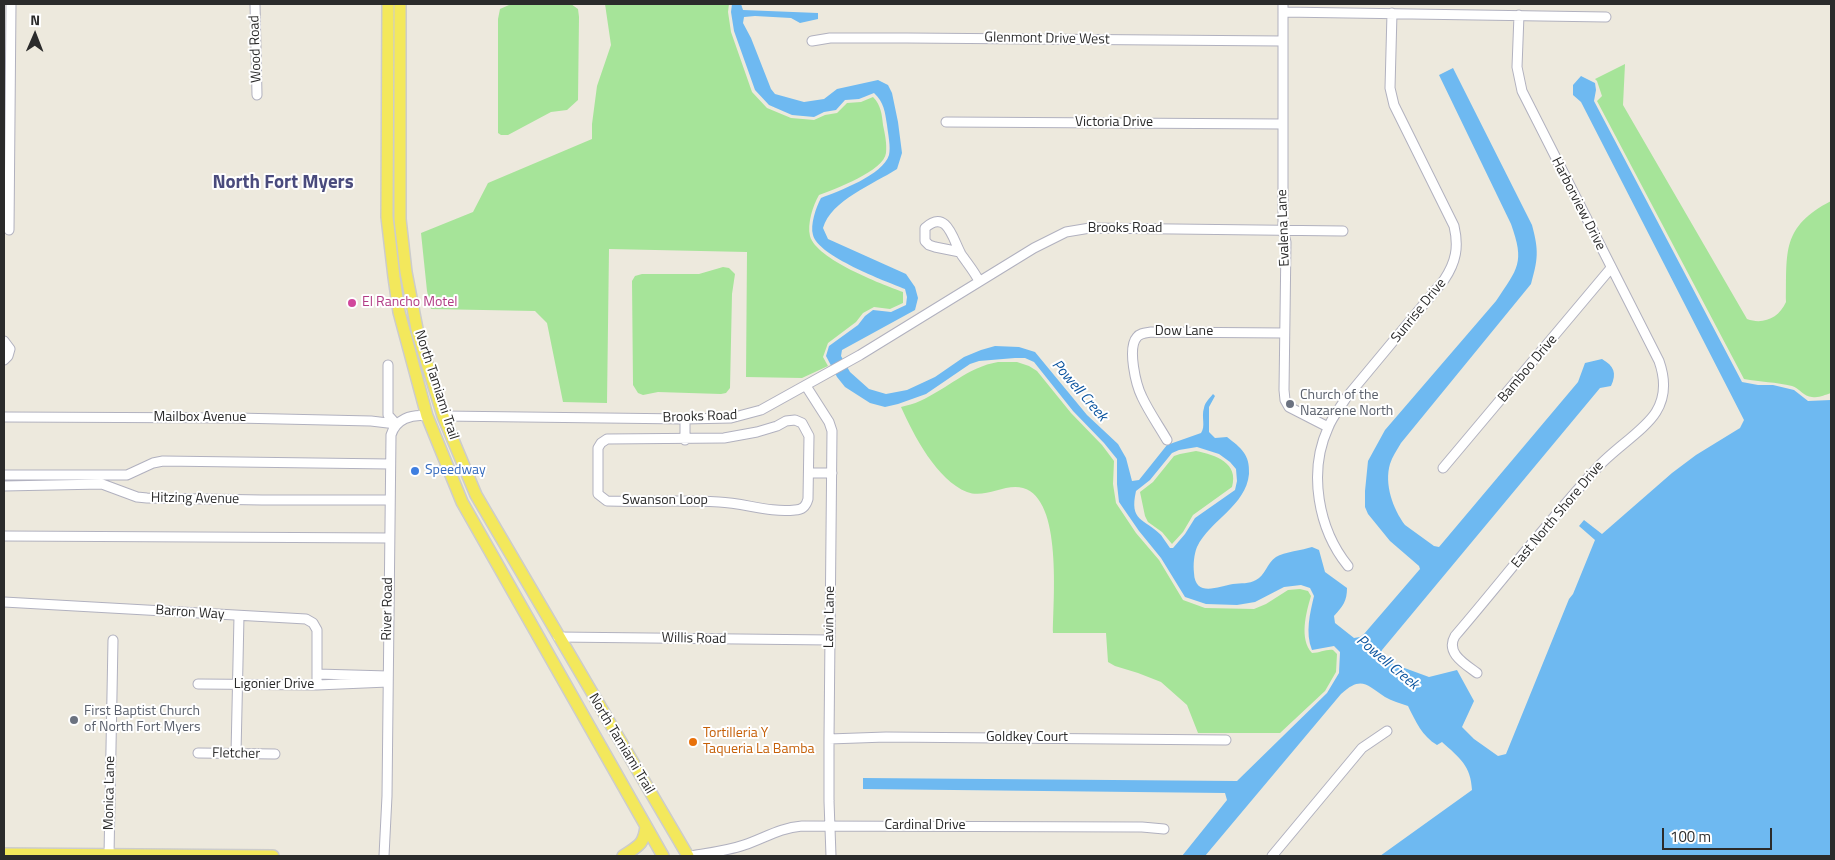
<!DOCTYPE html>
<html>
<head>
<meta charset="utf-8">
<style>
  body { margin:0 }
  #map { position:relative; width:1835px; height:860px; overflow:hidden; background:#ede9dd; font-family:"Titillium Web",sans-serif }
  canvas { display:block }
  .frame { position:absolute; inset:0; border:5px solid #2b2b2b; pointer-events:none }
  .north { position:absolute; left:10px; top:10px; width:50px; height:50px; -webkit-text-stroke:4px #fff; paint-order:stroke; rotate:1deg; font-size:14px; font-weight:700; line-height:20px; text-align:center; color:#2b2b2b }
  .north::after { content:''; display:block; margin:auto; width:18px; height:22px; background:#2b2b2b; clip-path:polygon(50% 0,100% 100%,50% 72%,0 100%) }
  .scale { position:absolute; left:1662px; top:828px; width:110px; height:22px; box-sizing:border-box; border:2px solid #2b2b2b; border-top:0; padding-left:6px; font-size:15px; line-height:18px; white-space:nowrap; color:#2b2b2b; -webkit-text-stroke:4px #fff; paint-order:stroke }
</style>
</head>
<body>
<div id="map">
<canvas width="1835" height="860"></canvas>
<div class="frame"></div>
<div class="north">N</div>
<div class="scale">100 m</div>
</div>
<script>
const c = document.querySelector('canvas').getContext('2d');
c.lineJoin = 'round';
function fillPath(path, color) { c.fillStyle = color; c.fill(path, 'evenodd'); }
function trace(path, color, width, dash) { c.strokeStyle = color; c.lineWidth = width; c.lineCap = dash ? 'butt' : 'round'; c.setLineDash(dash || []); c.stroke(path); }
function label(font, color, halo, rows, align = 'center') {
  c.font = font + ' "Titillium Web",sans-serif'; c.lineWidth = 4; c.setLineDash([]); c.textBaseline = 'middle'; c.strokeStyle = halo; c.fillStyle = color; for (const [text, x, y, turn = 0] of rows) {
    c.save(); c.translate(x, y); c.rotate((+turn || 0) * Math.PI / 180); c.textAlign = isNaN(turn) ? turn : align; if (halo) c.strokeText(text, 0, 0); c.fillText(text, 0, 0); c.restore();
  }
}
fillPath(new Path2D(`
  M571,4L578,9L579,17L578,100L567,110L551,112L508,135H501L498,133V19L500,9L509,5Z
  M605,4H729L728,12L731,32L752,92L767,108L791,118L814,120L825,115L837,113L847,103L861,102L873,97C881,105 882,115 883,125C885,134 887,144 886,153C884,171 835,189 819,195C813,205 807,224 810,236C816,259 881,284 903,292V303L890,309L874,307L863,313L856,322L828,343L823,357L828,366L802,378L746,377L747,252L609,249L607,403L563,402L547,323L535,311L431,309L427,291L421,233L473,212L488,183L592,139V124L597,86L611,45Z
  M1625,64L1623,105L1747,319C1763,325 1779,318 1786,302C1787,252 1781,227 1831,201V393C1824,395 1820,398 1812,397C1804,397 1799,388 1792,386C1776,382 1760,382 1744,379L1597,101L1602,96L1597,81L1595,79Z
  M723,267L729,268L735,274L732,294L730,388L726,393L721,394L658,392L643,395L638,393L633,385L632,281L635,276L642,274H699Z
  M998,362H1017L1029,366L1037,371L1071,413L1102,445L1114,461L1113,484L1116,503L1136,533L1159,560L1183,600L1205,608L1254,609L1266,604L1288,590L1300,589L1308,591L1311,596C1306,613 1299,639 1312,653C1320,653 1326,649 1333,650L1337,654L1336,672L1325,691L1280,733H1198L1187,705L1161,682L1138,673L1115,666L1108,662L1106,633H1053C1053,600 1063,499 1023,488C1005,483 985,499 967,492C937,480 914,436 901,407C907,405 914,404 920,401C947,389 968,367 998,362Z
  M1196,451C1216,455 1239,463 1232,487L1193,515L1183,532L1172,544L1162,532L1148,522L1145,516L1140,492L1153,482L1174,456L1180,454Z`), '#a6e499');
fillPath(new Path2D(`
  M732,4H741L743,10L818,13V19L800,23L791,18L755,16L744,17L743,23L751,38L771,89L775,94L804,102L824,99L837,89L878,80L888,85L892,93L898,122L902,153L897,169C874,184 831,200 823,228L828,239L906,274L915,287L918,298L915,310L842,350L841,356L850,372L869,389L886,394L907,390L935,377L964,357L981,350L995,346L1019,347L1035,352L1087,415L1118,444L1126,458L1132,481L1139,480L1167,445L1201,433C1206,426 1201,417 1204,408C1205,402 1210,398 1213,394L1215,396L1209,407V432L1215,438L1227,437C1241,448 1250,454 1249,474C1246,506 1210,520 1197,547C1194,554 1193,565 1194,573C1195,598 1219,586 1233,584C1241,583 1249,584 1256,580C1265,576 1267,563 1276,557C1284,552 1303,550 1312,547L1319,550L1325,572L1347,588C1347,601 1343,606 1334,616L1335,623L1354,638L1360,637L1364,634L1420,569L1419,566L1390,541L1368,514L1365,507V491L1368,461L1385,430L1496,301C1518,268 1525,263 1511,224L1439,75L1453,68L1532,225C1539,251 1538,259 1531,284L1401,443C1397,450 1392,457 1390,464C1384,484 1393,509 1405,525L1434,546L1439,547L1578,382L1585,363L1602,359C1614,366 1617,373 1611,386L1600,388L1382,650L1380,659L1429,677L1457,670L1474,701L1462,727L1474,739L1498,756L1506,754L1569,599L1573,594L1595,540L1579,526L1584,520L1602,534L1672,473L1696,455L1740,428L1744,420L1581,102L1573,95V85L1581,76L1595,83L1596,90L1594,101L1742,382L1758,385H1773L1794,390L1808,401L1831,400V856H1380L1472,790C1471,766 1460,758 1442,742L1437,745C1422,736 1416,722 1408,706C1400,703 1392,701 1385,697C1366,684 1361,676 1341,694L1205,856H1182L1227,800L1225,793L863,789V778L1237,781L1327,693L1339,673L1340,652L1334,646L1312,650C1305,633 1310,613 1314,596L1310,588L1301,585L1284,587L1255,602L1237,605L1206,604L1185,597L1161,558L1139,531L1119,502L1117,484V459L1104,443L1073,411L1034,362L1025,358H1015L979,361L970,364L926,394L898,404L885,407L870,403L845,387L837,377L826,356L829,346L858,325L865,316L873,310L891,312L906,305L907,297L905,289C885,281 818,256 813,235C810,225 816,207 821,198C839,191 883,175 889,155C891,147 888,134 887,125C885,112 884,102 874,93L859,99L845,100L836,110L824,112L814,117L792,115L769,105L755,90L734,31L731,12ZM1197,447L1219,454L1230,462L1236,469L1237,481L1235,490L1195,518L1185,534L1173,548H1170C1167,544 1164,539 1161,535C1144,518 1129,522 1136,491L1150,480L1172,453L1179,450Z`), '#6eb9f1');
const minor = new Path2D(`
  M255,4L257,95
  M1283,4V230L1286,242L1284,390L1285,400L1289,407L1328,427
  M1283,12L1606,17
  M812,41L830,38H907L1282,41
  M946,122L1282,124
  M9,230L11,4
  M960,252L935,247L929,245L925,241V228C947,208 953,240 961,254C967,263 974,271 979,281
  M4,341L10,349L8,356L4,360
  M388,365V415L396,424
  M806,386L829,422L832,431L829,739V801L831,856
  M443,416L685,419L731,418L761,410L860,355L1034,248L1066,232L1090,228L1343,231
  M4,417L236,418L371,421L396,424
  M685,419V440
  M795,420L802,423L809,436L808,499C806,506 803,510 795,510C769,513 745,503 719,502C682,500 645,502 607,501L598,494V448L601,443L607,439L724,438L757,432L777,426L786,421Z
  M1167,440C1159,426 1149,412 1142,397C1136,385 1127,348 1137,337C1140,333 1145,333 1151,332L1284,333
  M1443,468L1611,268
  M809,473H832
  M4,475H127L153,463L163,461L390,464
  M4,486L102,484L137,497L147,498L262,500H390
  M4,536L389,538
  M1348,566C1318,529 1308,472 1328,428C1332,417 1340,408 1346,398L1444,280C1456,262 1459,247 1454,226L1394,105L1390,88L1392,13
  M4,602L306,619L313,623L317,630V685
  M558,637L830,640
  M1477,673C1465,664 1445,653 1455,636C1503,580 1548,521 1598,467C1614,449 1645,430 1656,412C1666,396 1665,378 1659,361L1522,91L1517,67L1519,15
  M317,674L388,676
  M198,684L317,685L388,682
  M829,739L886,737L1226,740
  M198,753L275,754
  M236,754L239,616
  M109,855L113,640
  M384,856L387,796L391,435C396,419 411,414 427,416
  M690,856C708,853 727,851 744,845C765,838 779,828 802,826L1142,827L1164,829
  M1272,856L1362,748L1387,731`);
const major = new Path2D(`
  M388,4L387,217L394,277L399,312L427,416L462,502L663,856
  M400,4V219L406,272L418,334L443,416L476,495L688,856
  M4,854L273,856
  M623,856C638,846 644,845 646,826`);
trace(minor, '#b1b1bf', 11);
trace(major, '#ccc', 14);
trace(minor, '#fff', 9);
trace(major, '#f3e85c', 11);
for (const [x, y, r, color] of [
  [352,303,5,"#d1479c"],
  [1290,404,5,"#6b7280"],
  [415,471,5,"#3f7fe0"],
  [74,720,5,"#6b7280"],
  [693,742,5,"#e8710a"]
]) { const dot = new Path2D(); dot.arc(x, y, r, 0, 2 * Math.PI); c.fillStyle = color; c.fill(dot); trace(dot, '#fff', 2); }
label('14px', '#2b2b2b', '#fff', [
  ["Glenmont Drive West",1047,39,1],
  ["Wood Road",256,49,-92],
  ["Victoria Drive",1114,123],
  ["Harborview Drive",1578,204,63],
  ["Evalena Lane",1284,228,-92],
  ["Brooks Road",1125,229],
  ["Sunrise Drive",1419,311,-51],
  ["Dow Lane",1184,332],
  ["Bamboo Drive",1528,369,-50],
  ["North Tamiami Trail",436,385,72],
  ["Brooks Road",700,417,-2],
  ["Mailbox Avenue",200,418],
  ["Hitzing Avenue",195,499,1],
  ["Swanson Loop",665,501],
  ["East North Shore Drive",1558,515,-50],
  ["River Road",388,609,-89],
  ["Barron Way",190,613,4],
  ["Lavin Lane",830,617,-89],
  ["Willis Road",694,639,1],
  ["Ligonier Drive",274,685],
  ["Goldkey Court",1027,738],
  ["North Tamiami Trail",621,744,59],
  ["Fletcher",236,754,1],
  ["Monica Lane",110,793,-89],
  ["Cardinal Drive",925,826]
]);
label('14px', '#b23c85', '#fff', [
  ["El Rancho Motel",362,303]
], 'left');
label('14px', '#5b616d', '#fff', [
  ["Church of the",1300,396],
  ["Nazarene North",1300,412],
  ["First Baptist Church",84,712],
  ["of North Fort Myers",84,728]
], 'left');
label('14px', '#366cbe', '#fff', [
  ["Speedway",425,471]
], 'left');
label('14px', '#c56008', '#fff', [
  ["Tortilleria Y",703,734],
  ["Taqueria La Bamba",703,750]
], 'left');
label('italic 15px', '#0b549f', '#fff', [
  ["Powell Creek",1079,391,49],
  ["Powell Creek",1387,663,40]
]);
label('bold 19px', '#4a4b7d', '#fff', [
  ["North Fort Myers",283,183]
]);
</script>
</body>
</html>
